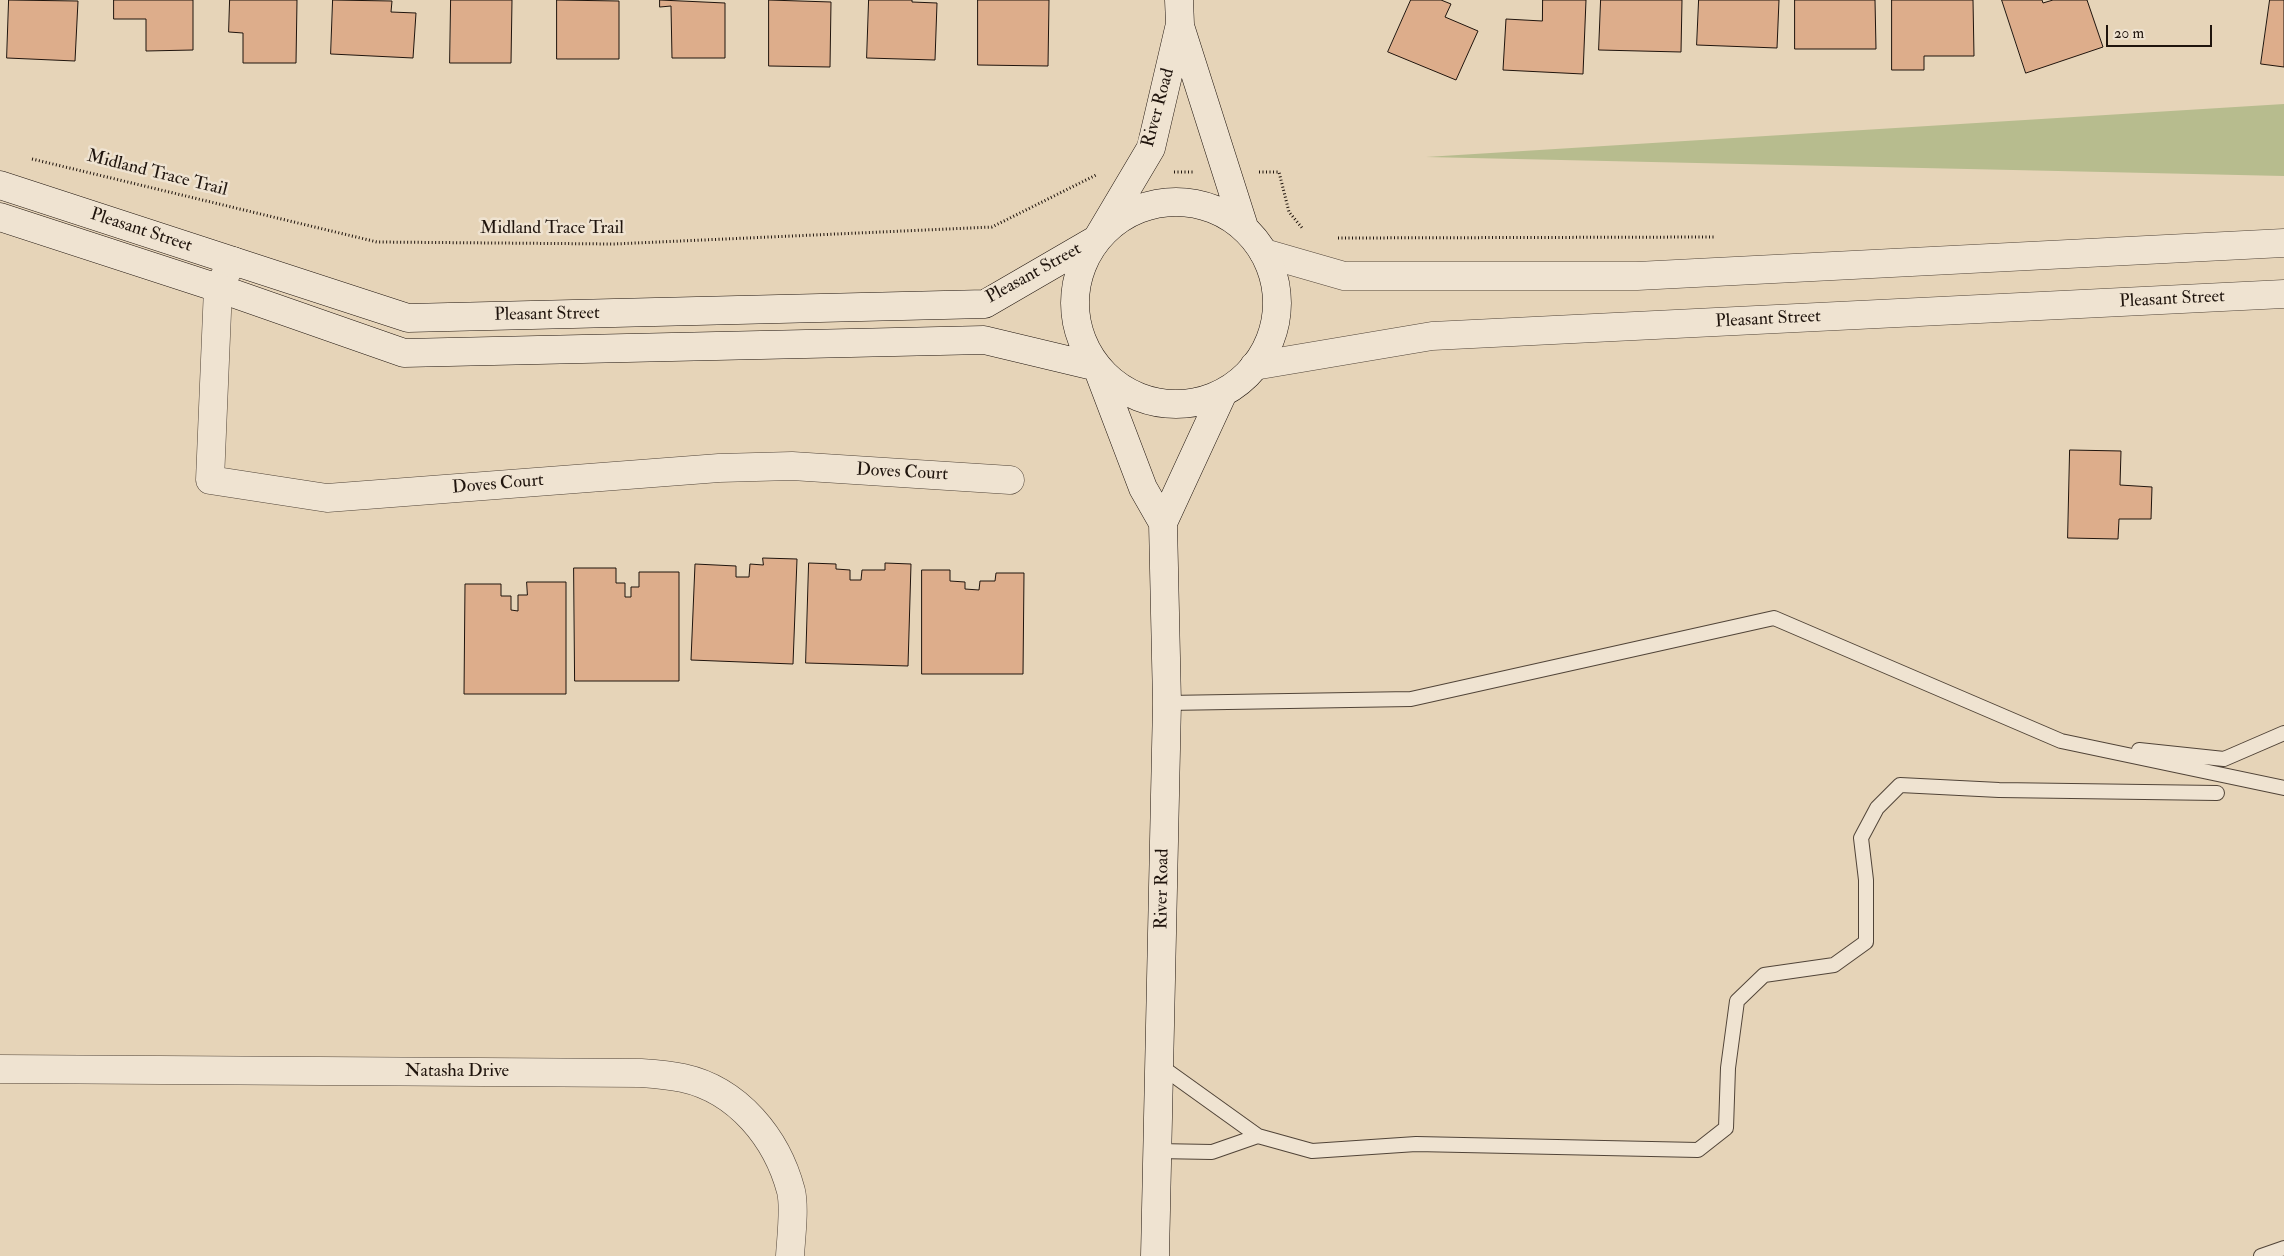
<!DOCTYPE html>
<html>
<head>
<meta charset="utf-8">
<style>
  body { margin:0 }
  #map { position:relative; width:2284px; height:1256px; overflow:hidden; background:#e6d4b8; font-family:"IM FELL Double Pica",serif }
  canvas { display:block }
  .scale { position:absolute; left:2106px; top:25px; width:106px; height:22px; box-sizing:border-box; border:2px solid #1f140d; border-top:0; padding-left:6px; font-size:15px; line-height:18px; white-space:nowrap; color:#1f140d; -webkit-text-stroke:4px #efe3d1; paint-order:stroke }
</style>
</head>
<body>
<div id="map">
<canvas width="2284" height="1256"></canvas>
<div class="scale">20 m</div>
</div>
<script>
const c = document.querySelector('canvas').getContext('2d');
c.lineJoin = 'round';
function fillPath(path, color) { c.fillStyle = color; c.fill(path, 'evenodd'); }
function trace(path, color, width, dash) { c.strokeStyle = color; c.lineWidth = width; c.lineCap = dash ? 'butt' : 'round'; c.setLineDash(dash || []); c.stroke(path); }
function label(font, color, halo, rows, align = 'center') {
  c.font = font + ' "IM FELL Double Pica",serif'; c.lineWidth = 5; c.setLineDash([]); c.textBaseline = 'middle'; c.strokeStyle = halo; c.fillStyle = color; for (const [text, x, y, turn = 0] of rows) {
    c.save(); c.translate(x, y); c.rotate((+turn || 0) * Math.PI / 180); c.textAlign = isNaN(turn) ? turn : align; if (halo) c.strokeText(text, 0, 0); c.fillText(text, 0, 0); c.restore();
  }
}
fillPath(new Path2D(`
  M2284,104V176L1426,157Z`), '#b7bc8e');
const building = new Path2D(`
  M9,0L78,1L75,61L7,58Z
  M114,0H193V50L146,51V19H114Z
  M230,0H297L296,63H243V33L229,32Z
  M333,0L392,1L391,12L416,13L413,58L331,54Z
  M451,0H512L511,63H450Z
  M557,0L619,1V59H557Z
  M660,0L725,3V58H672L671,6L660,7Z
  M769,0L831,2L830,67L769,66Z
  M869,0H912V2L937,3L935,60L867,58Z
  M978,0H1049L1048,66L978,65Z
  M1411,0H1441L1451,4L1445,17L1478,31L1456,80L1388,52Z
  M1543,0H1586L1583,74L1503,70L1506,19L1542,21Z
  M1601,0H1682L1681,52L1599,50Z
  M1699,0H1779L1777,48L1697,45Z
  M1795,0H1875L1876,49H1795Z
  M1892,0H1973L1974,56H1924V70H1892Z
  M2002,0H2042L2043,3L2053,0H2087L2103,47L2026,73Z
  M2270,0H2284V67L2261,64Z
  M2070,450L2121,451L2120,485L2152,487L2151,519H2119L2118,539L2068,538Z
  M763,558L797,559L793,664L691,660L695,564L736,566V577H749L750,564L763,565Z
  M809,563L836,564V569L850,570V580H861L862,570H885V563L911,564L908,666L806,663Z
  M574,568H616V583H625V597H631V587H639V572H679V681H575Z
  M922,570H950V581L965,582V589L979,590L980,581H995L996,573H1024L1023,674H922Z
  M527,582H566V694H464L465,584H501V596H511V610L518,611V595H527Z`);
fillPath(building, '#ddad8b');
trace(building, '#1f140d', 1);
const service = new Path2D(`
  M1167,703L1411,699L1774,618L2061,741L2284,788
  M2139,750L2224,759L2284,733
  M1159,1065L1258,1136L1312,1151L1416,1144L1698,1150L1726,1128L1728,1068L1737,1001L1764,975L1834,965L1866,942V880L1861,838L1877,808L1900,785L1999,790L2217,793
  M1157,1151L1212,1152L1258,1136
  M2261,1256L2284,1248`);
const minor = new Path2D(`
  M233,261L218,288L210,480L327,498L719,468L792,466L1010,480
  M0,1069L641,1073C655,1074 669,1075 683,1078C738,1090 777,1138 791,1191C795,1208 791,1238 790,1256`);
const tertiary = new Path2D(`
  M1264,253L1344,276H1637L2284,243
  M1254,366L1432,336L2284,294`);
const secondary = new Path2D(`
  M1180,26L1244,227
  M0,185L408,318L985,304L1097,239L1151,148L1180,24L1179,0
  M1075 303a101 101 0 1 1 202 0a101 101 0 1 1-202 0Z
  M0,217L218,288L404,353L984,340L1097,367L1143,488L1163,523
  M1155,1256L1167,703L1163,523L1223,393`);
trace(service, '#514438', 16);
trace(minor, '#514438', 29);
trace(tertiary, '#514438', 29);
trace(secondary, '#1f140d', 29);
trace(new Path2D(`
  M32,159L377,242L614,244L992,227L1096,175
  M1174,172H1193
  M1259,172H1279L1289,212L1303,229
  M1338,238L1714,237`), '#1f140d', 3, [1, 2.5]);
trace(service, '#efe3d1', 14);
trace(minor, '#efe3d1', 28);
trace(tertiary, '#efe3d1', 28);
trace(secondary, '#efe3d1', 28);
label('18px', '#1f140d', '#efe3d1', [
  ["River Road",1159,108,-75],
  ["Midland Trace Trail",157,174,14],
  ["Midland Trace Trail",552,229],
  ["Pleasant Street",141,231,18],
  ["Pleasant Street",1034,274,-29],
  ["Pleasant Street",2172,300,-3],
  ["Pleasant Street",547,315,-1],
  ["Pleasant Street",1768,320,-3],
  ["Doves Court",902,473,3],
  ["Doves Court",498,485,-5],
  ["River Road",1163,889,-89],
  ["Natasha Drive",457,1072]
]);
</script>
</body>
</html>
